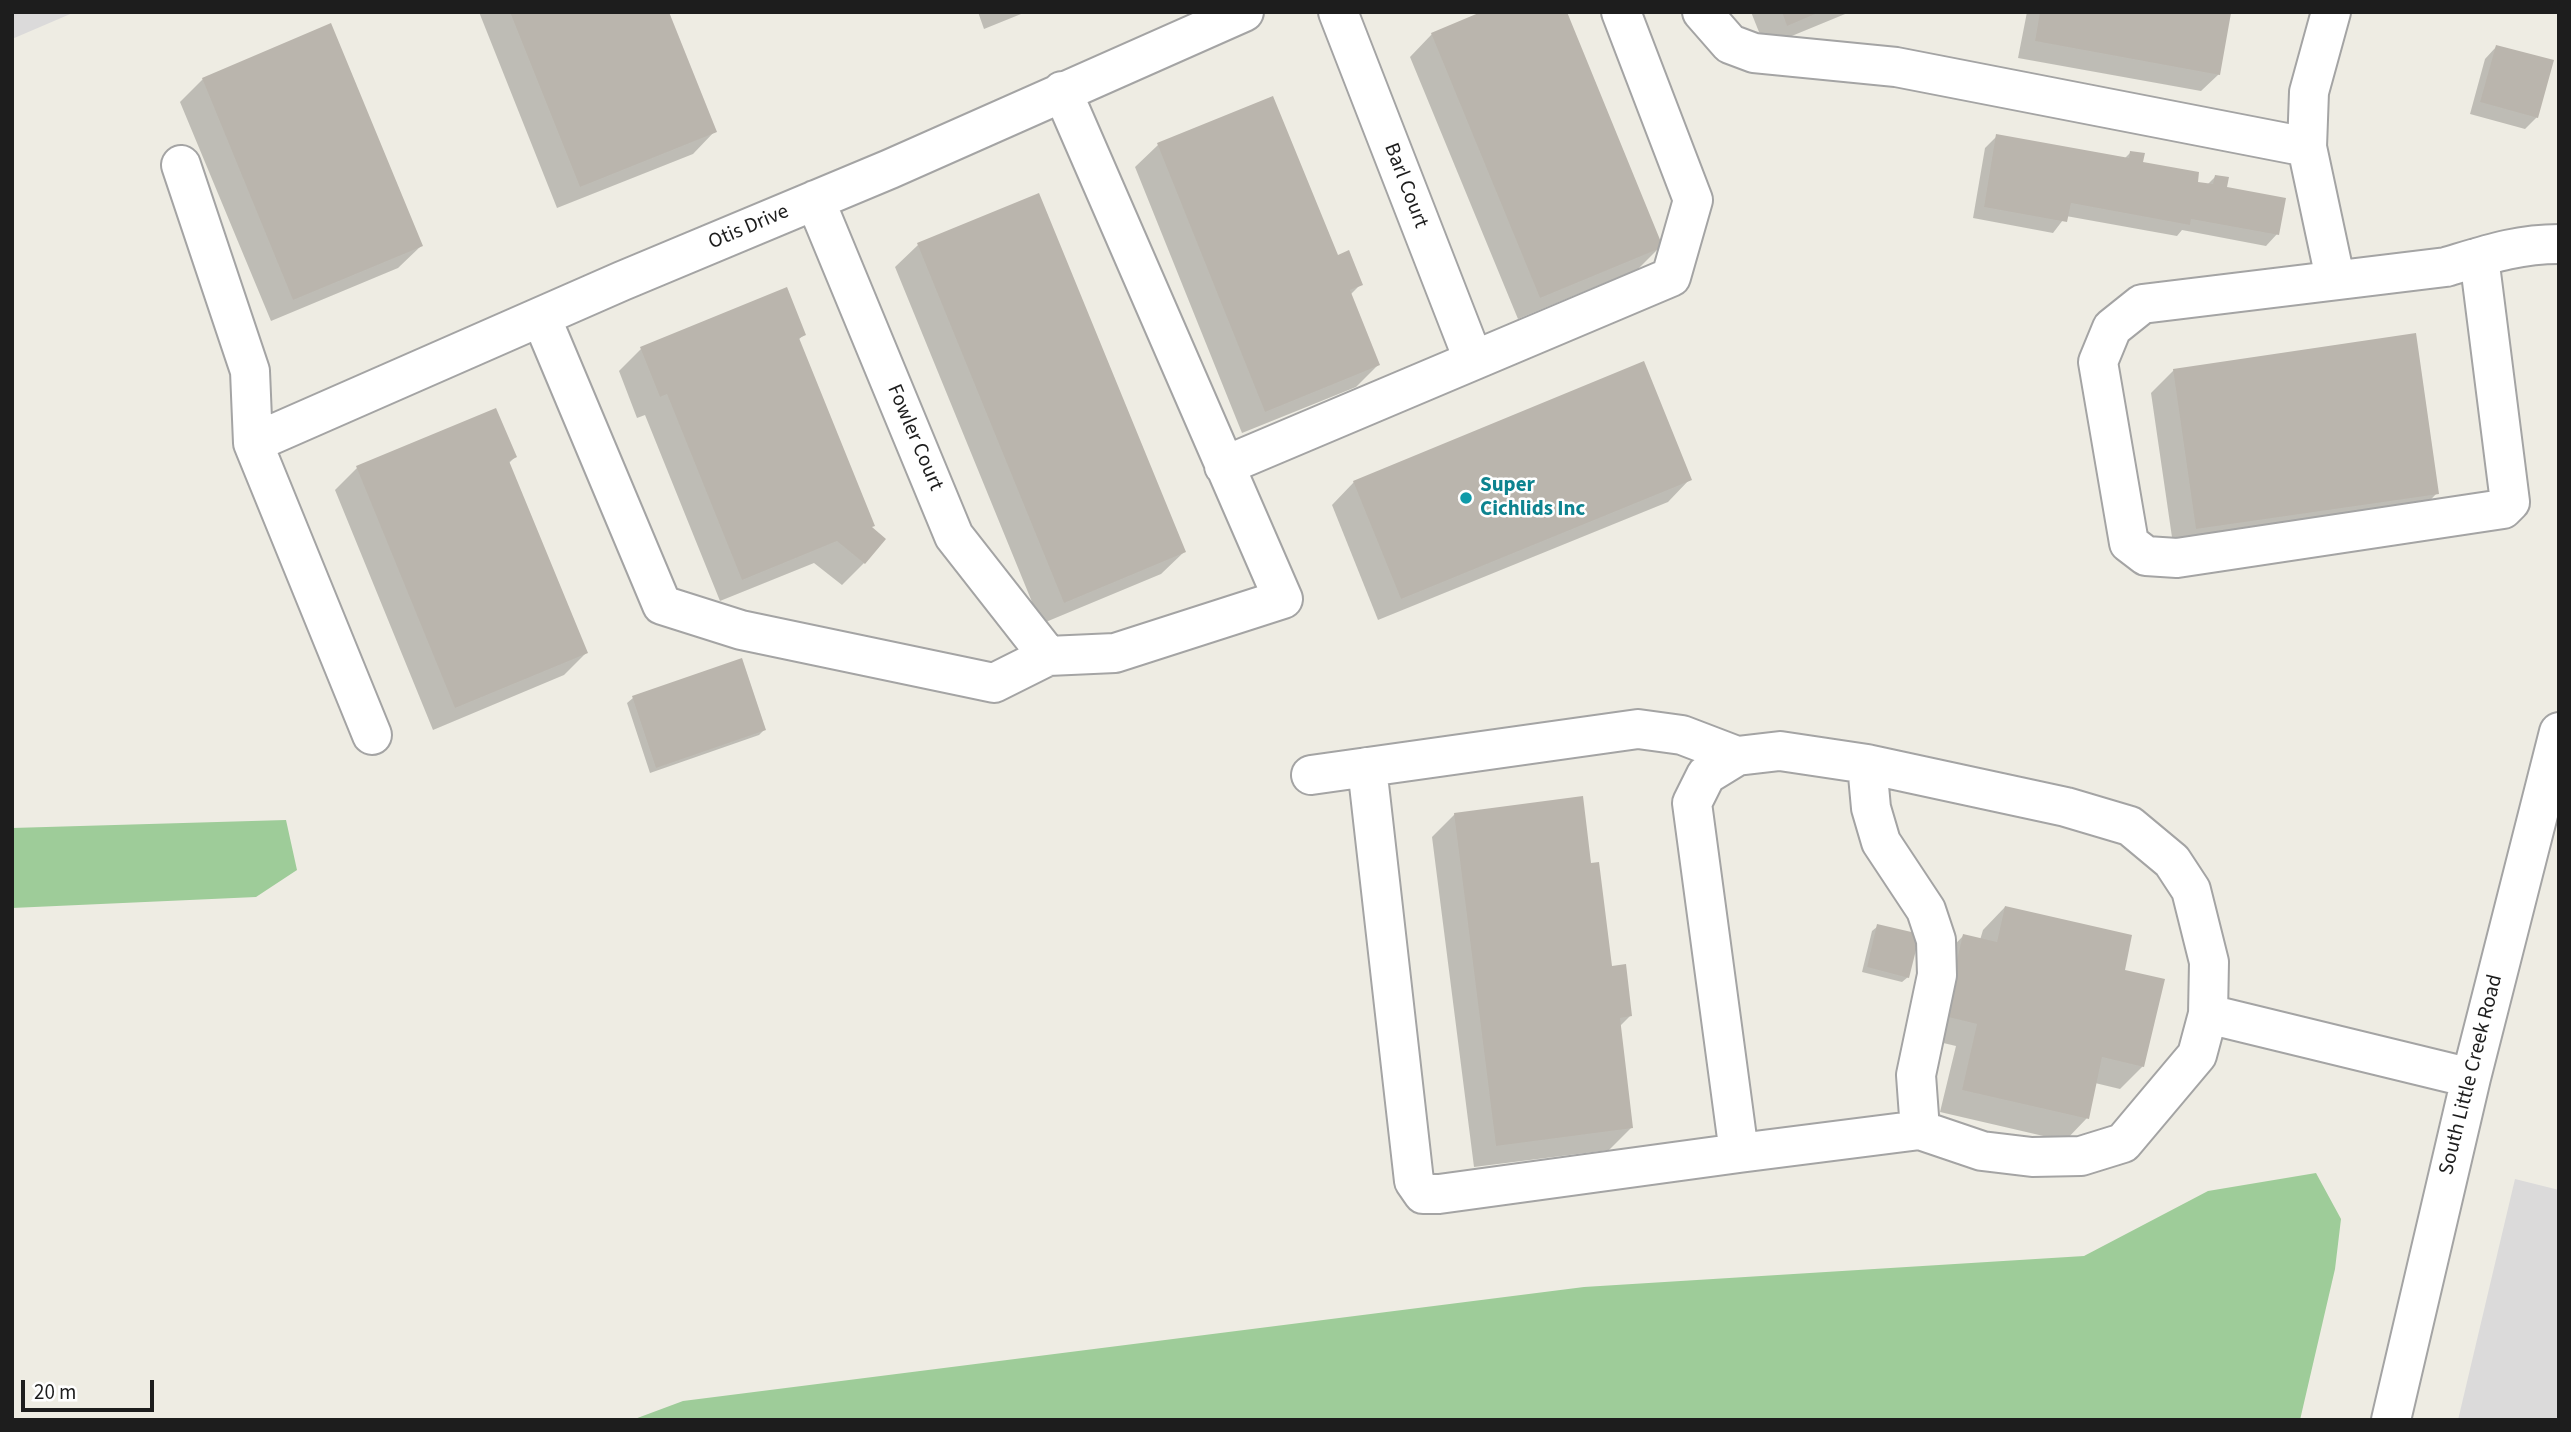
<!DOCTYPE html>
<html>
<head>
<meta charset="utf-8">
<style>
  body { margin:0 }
  #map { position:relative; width:2571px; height:1432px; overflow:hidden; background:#eeece3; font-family:"Source Sans 3",sans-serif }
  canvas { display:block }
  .frame { position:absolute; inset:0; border:14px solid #1d1d1d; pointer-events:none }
  .scale { position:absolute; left:21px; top:1380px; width:133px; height:32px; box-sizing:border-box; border:4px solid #1d1d1d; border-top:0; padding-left:9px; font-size:21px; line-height:24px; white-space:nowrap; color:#1d1d1d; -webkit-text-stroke:5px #fff; paint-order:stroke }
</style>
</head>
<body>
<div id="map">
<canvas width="2571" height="1432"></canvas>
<div class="frame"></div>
<div class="scale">20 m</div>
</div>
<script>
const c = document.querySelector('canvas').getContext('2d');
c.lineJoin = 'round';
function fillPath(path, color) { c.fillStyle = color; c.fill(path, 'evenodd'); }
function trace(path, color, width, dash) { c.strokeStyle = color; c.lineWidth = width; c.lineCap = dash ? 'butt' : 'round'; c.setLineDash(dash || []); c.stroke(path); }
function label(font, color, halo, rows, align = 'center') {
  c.font = font + ' "Source Sans 3",sans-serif'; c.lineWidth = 5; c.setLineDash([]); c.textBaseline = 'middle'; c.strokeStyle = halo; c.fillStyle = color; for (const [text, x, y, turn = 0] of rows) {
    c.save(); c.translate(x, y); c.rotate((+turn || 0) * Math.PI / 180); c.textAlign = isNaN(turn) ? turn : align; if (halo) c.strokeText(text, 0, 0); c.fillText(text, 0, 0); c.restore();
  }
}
fillPath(new Path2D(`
  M12,12H75L12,39Z
  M2515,1179L2559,1190V1420H2458Z`), '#dbdada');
fillPath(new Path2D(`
  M286,820L297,870L256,897L12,908V828Z
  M2316,1173L2341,1219L2335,1269L2300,1420H632L683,1401L1584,1287L2084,1256L2208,1191Z`), '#9ecc99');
fillPath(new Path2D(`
  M479,12H667L715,131L693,154L557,208Z
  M978,12L1000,13L1026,12L984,29Z
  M1751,12H1850L1765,47Z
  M2027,12H2215L2219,74L2201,91L2018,58Z
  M1432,34L1660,247L1638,269L1518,319L1410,57Z
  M2496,47L2537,117L2525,129L2470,114L2485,59Z
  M203,79L421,246L398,268L271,321L180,102Z
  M1272,98L1337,257L1361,284L1350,295L1378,365L1356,387L1242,433L1135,167L1158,145Z
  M1997,136L2124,159L2131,152L2141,163L2195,183L2207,185L2215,177L2277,234L2266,246L2182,230L2177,236L2066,216L2053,233L1973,218L1985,148Z
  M918,245L1184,552L1161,574L1041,624L895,267Z
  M804,335L798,340L870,528L864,563L842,585L814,563L720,601L645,415L637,418L619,371L641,349Z
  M2174,370L2437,493L2415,516L2174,551L2151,393Z
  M515,457L508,464L586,653L564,675L433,730L335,490L357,468Z
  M1690,479L1668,502L1378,620L1332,505L1354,482Z
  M633,698L764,730L759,735L650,773L627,703Z
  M1455,814L1590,865L1611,968L1630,1016L1619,1027L1632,1127L1609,1150L1474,1167L1432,837Z
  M2005,907L2143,1066L2120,1089L2095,1083L2087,1118L2065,1141L1940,1112L1956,1046L1922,1038L1941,959L1963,936L1980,940L1983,930Z
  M1878,926L1908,977L1902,982L1862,972L1872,931Z`), '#0003');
fillPath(new Path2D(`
  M510,12H669L717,132L580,187Z
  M1481,12H1567L1663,247L1540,298L1431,33Z
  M1782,12H1820L1787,26Z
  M2040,12H2225L2231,13L2220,75L2035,41Z
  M331,23L423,246L293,300L202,78Z
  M2496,45L2554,60L2538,118L2480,102Z
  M1273,96L1338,255L1349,250L1363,285L1350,290L1380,365L1265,412L1157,143Z
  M1996,134L2129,158L2130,151L2145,153L2143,162L2199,172L2198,182L2213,184L2215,175L2229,177L2227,187L2286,198L2279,235L2191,219L2190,225L2071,203L2067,222L1984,207Z
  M1039,193L1186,552L1064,603L917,243Z
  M787,287L806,335L799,338L875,526L872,527L886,539L865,564L837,541L742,580L667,394L660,397L640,347Z
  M2416,333L2439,494L2196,529L2173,369Z
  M1644,361L1692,480L1401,599L1353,481Z
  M496,408L517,457L509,461L588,653L455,708L356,466Z
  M742,658L766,730L656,768L632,696Z
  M1583,796L1591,863L1599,862L1612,966L1626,964L1632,1016L1620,1018L1633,1128L1496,1146L1454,813Z
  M2005,906L2132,935L2125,970L2165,979L2144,1067L2102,1057L2089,1119L1962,1090L1977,1024L1944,1016L1963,934L1997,942Z
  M1877,924L1920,934L1909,978L1867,967Z`), '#bab5ad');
const minor = new Path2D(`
  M1338,12L1473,359
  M1702,12L1730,44L1754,53L1896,67L2307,147
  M2331,12L2309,92L2307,147L2335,278
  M181,165L250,371L253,443L372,735
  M815,200L954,536L1048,656
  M2479,257L2510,502L2503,509L2177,558L2146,556L2129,543L2098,362L2112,328L2142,304L2446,267C2486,255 2517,244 2559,244
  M541,317L662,605L741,630L994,683L1048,656L1115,653L1283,599L1062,91
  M253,443L622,281L890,169L1244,12
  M1224,466L1671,277L1693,200L1621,12
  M1867,764L1871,808L1881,842L1926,910L1936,940L1937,975L1916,1075L1920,1130
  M1367,767L1414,1181L1423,1194H1439L1739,1153L1692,803L1706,775L1737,756L1780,751L1867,764L2066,807L2130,826L2172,861L2191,890L2209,962L2208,1014L2197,1055L2123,1143L2081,1156L2032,1157L1982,1151L1920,1130L1739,1153
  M1311,775L1638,729L1682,735L1737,756
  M2208,1014L2471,1078
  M2391,1420L2471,1078L2559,732`);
trace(minor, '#a4a4a4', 42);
trace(minor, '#fff', 38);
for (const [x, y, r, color] of [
  [1466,498,7,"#0f9aa8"]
]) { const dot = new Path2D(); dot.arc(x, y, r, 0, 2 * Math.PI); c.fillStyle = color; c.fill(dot); trace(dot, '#fff', 2.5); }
label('21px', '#1d1d1d', '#fff', [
  ["Barl Court",1405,186,69],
  ["Otis Drive",749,228,-23],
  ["Fowler Court",914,438,67],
  ["South Little Creek Road",2472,1075,-76]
]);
label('bold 21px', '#0d838f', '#fff', [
  ["Super",1480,486],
  ["Cichlids Inc",1480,510]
], 'left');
</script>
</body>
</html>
